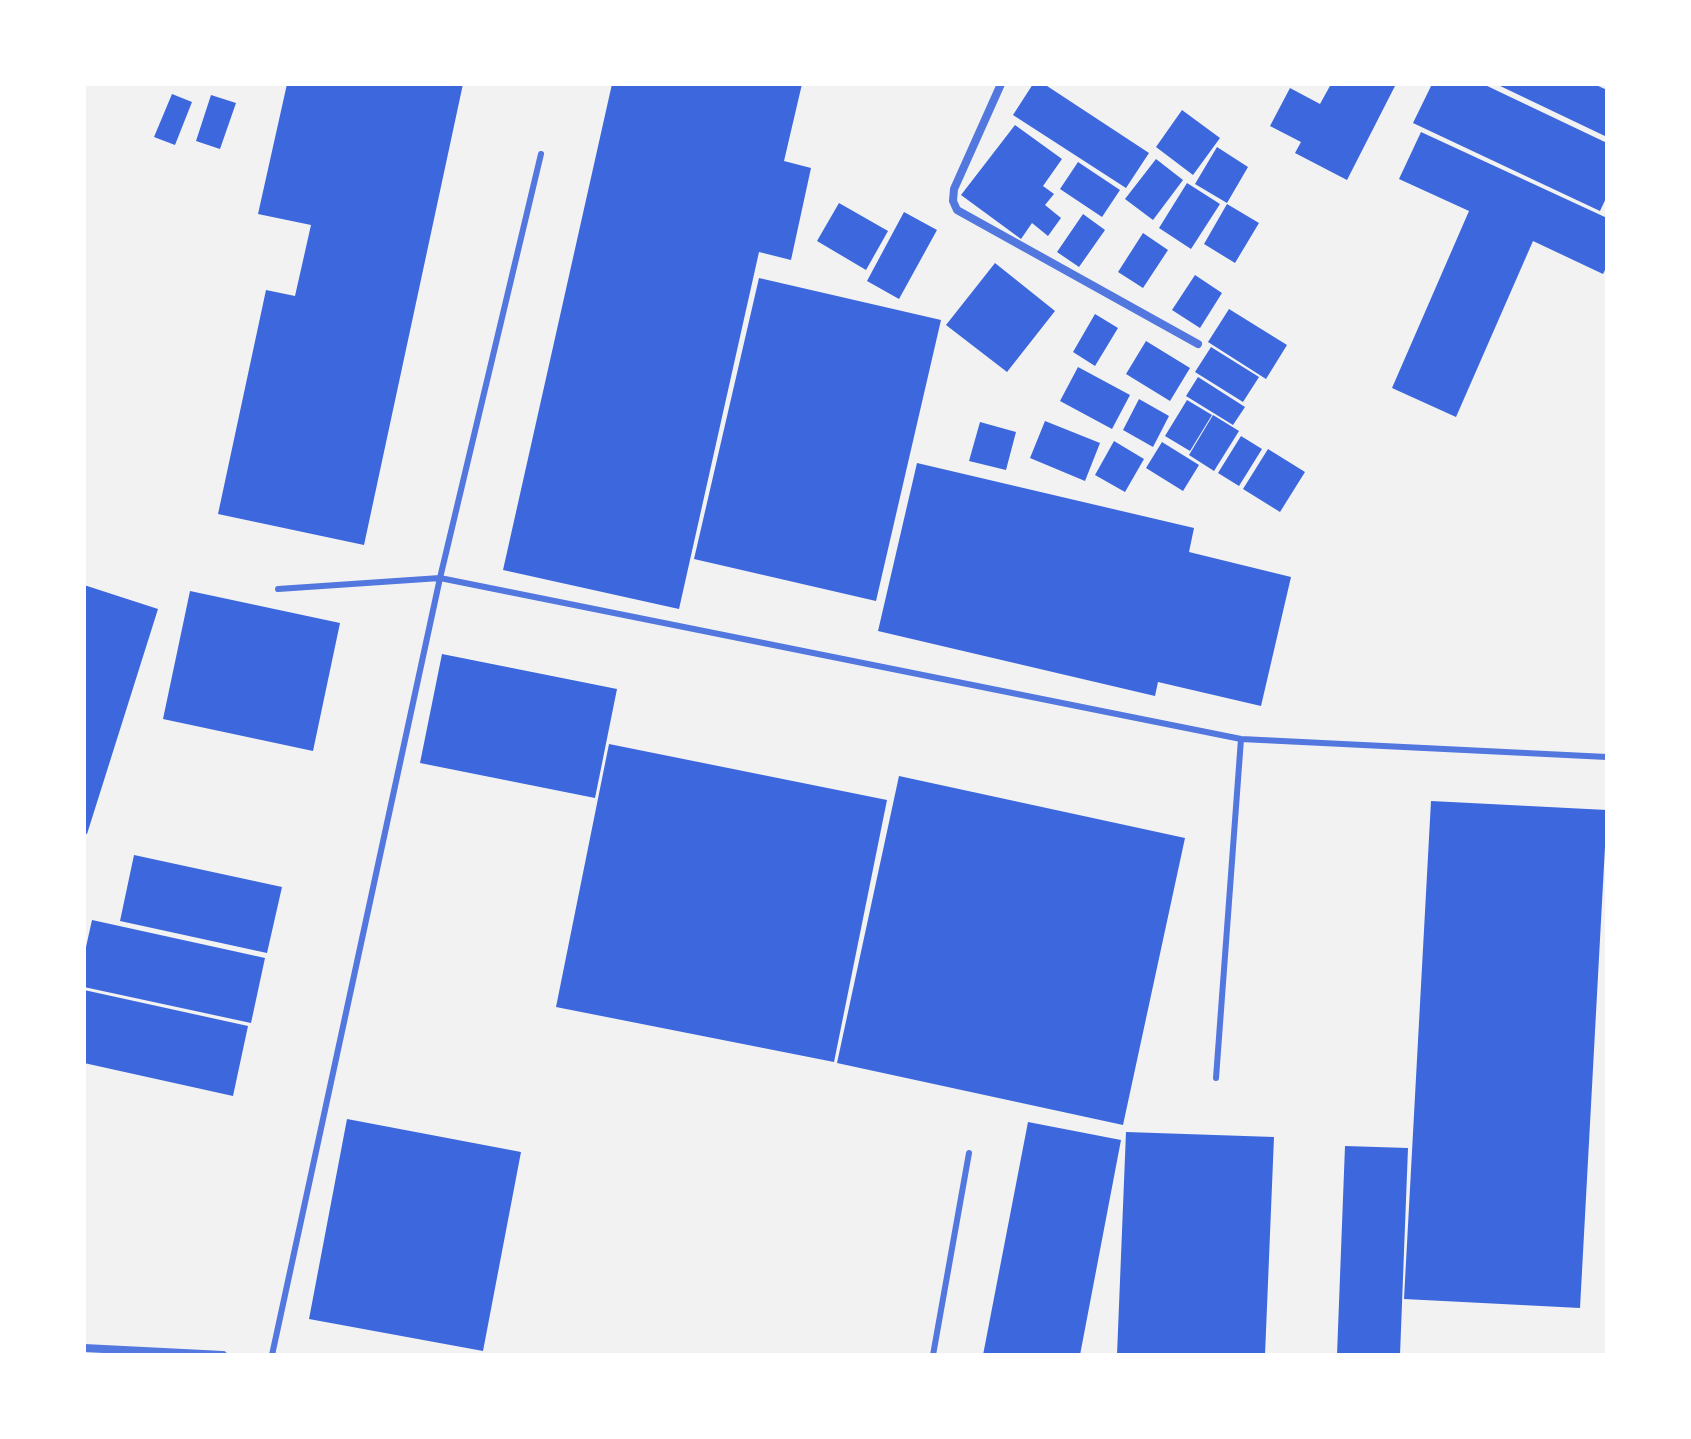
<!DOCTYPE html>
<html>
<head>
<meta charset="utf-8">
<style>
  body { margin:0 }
  #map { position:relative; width:1691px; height:1439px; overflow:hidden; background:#f2f2f2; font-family:"Archivo Narrow",sans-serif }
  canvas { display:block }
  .frame { position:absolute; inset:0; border:86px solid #fff; pointer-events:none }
</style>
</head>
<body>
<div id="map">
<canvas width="1691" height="1439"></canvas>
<div class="frame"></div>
</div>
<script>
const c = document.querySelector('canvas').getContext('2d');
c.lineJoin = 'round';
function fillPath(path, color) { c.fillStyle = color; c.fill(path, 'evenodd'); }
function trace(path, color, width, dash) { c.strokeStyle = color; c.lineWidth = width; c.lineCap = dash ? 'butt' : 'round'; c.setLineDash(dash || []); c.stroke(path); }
fillPath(new Path2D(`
  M287,84H463L364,545L218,514L266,290L295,296L311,225L258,214Z
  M612,84H802L784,161L811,168L791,260L759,252L679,609L503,570Z
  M1033,84H1044L1149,153L1126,188L1013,115Z
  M1331,84H1396L1347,180L1295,153L1301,142L1270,126L1290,88L1320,104Z
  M1432,84H1483L1607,143V196L1600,211L1413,123Z
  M1496,84H1594L1607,90V137Z
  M172,94L192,102L175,145L154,137Z
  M211,95L236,103L220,149L196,141Z
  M1182,110L1220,138L1193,175L1156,147Z
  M1015,125L1062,159L1043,186L1054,194L1045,205L1061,218L1048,236L1032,223L1021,239L961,195Z
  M1421,132L1607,218V266L1603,274L1533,241L1456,417L1392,388L1469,211L1399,179Z
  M1217,147L1248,167L1227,203L1195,184Z
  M1156,159L1183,180L1153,220L1125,199Z
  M1078,162L1120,190L1102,217L1060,189Z
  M1187,183L1220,204L1191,249L1159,228Z
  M839,203L888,231L866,270L817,241Z
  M1227,204L1259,223L1235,263L1204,244Z
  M904,212L937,230L899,299L867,281Z
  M1083,214L1105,230L1079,267L1057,252Z
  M1143,233L1168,250L1143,288L1118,272Z
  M995,263L1055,311L1007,372L946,325Z
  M1195,275L1222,293L1200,328L1172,310Z
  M759,278L941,320L876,601L694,559Z
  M1229,309L1287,345L1266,379L1208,342Z
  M1095,314L1118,328L1095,366L1073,352Z
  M1146,341L1190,368L1170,401L1126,374Z
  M1211,347L1259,377L1243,402L1195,372Z
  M1078,367L1130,395L1112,429L1060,401Z
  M1198,377L1245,407L1233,425L1186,396Z
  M1139,399L1169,416L1153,447L1123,430Z
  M1187,400L1212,415L1190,451L1165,436Z
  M1213,415L1239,431L1214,471L1189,455Z
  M1045,421L1100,443L1085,481L1030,458Z
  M980,422L1016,432L1006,470L969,461Z
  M1241,436L1262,449L1239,486L1218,473Z
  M1114,441L1144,459L1125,492L1095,475Z
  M1162,442L1199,465L1183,491L1146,468Z
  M1268,449L1305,472L1280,512L1243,489Z
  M917,463L1194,528L1189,552L1291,577L1261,706L1158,682L1155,696L878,631Z
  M84,585L158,609L87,834L84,833Z
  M190,591L340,623L313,751L163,719Z
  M442,654L617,689L595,798L420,763Z
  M609,744L887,800L834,1062L556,1007Z
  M899,776L1185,838L1123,1125L837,1063Z
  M1431,801L1607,810L1580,1308L1404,1299Z
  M134,855L282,887L267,953L120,921Z
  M92,920L265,958L251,1023L84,987V956Z
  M84,990L248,1026L233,1096L84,1063Z
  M347,1119L521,1152L483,1351L309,1319Z
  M1028,1122L1121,1140L1080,1355H983Z
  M1126,1132L1274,1137L1265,1355H1117Z
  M1345,1146L1408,1148L1400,1355H1337Z`), '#3d67dc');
trace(new Path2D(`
  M278,589L440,578L1241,739L1607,757
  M1216,1078L1241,739
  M272,1355L440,578L541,154
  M933,1355L969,1153`), '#5277de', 6);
trace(new Path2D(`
  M1001,84L954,189L953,201L957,210L1198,344
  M84,1348L223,1355`), '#5277de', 8);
</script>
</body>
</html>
